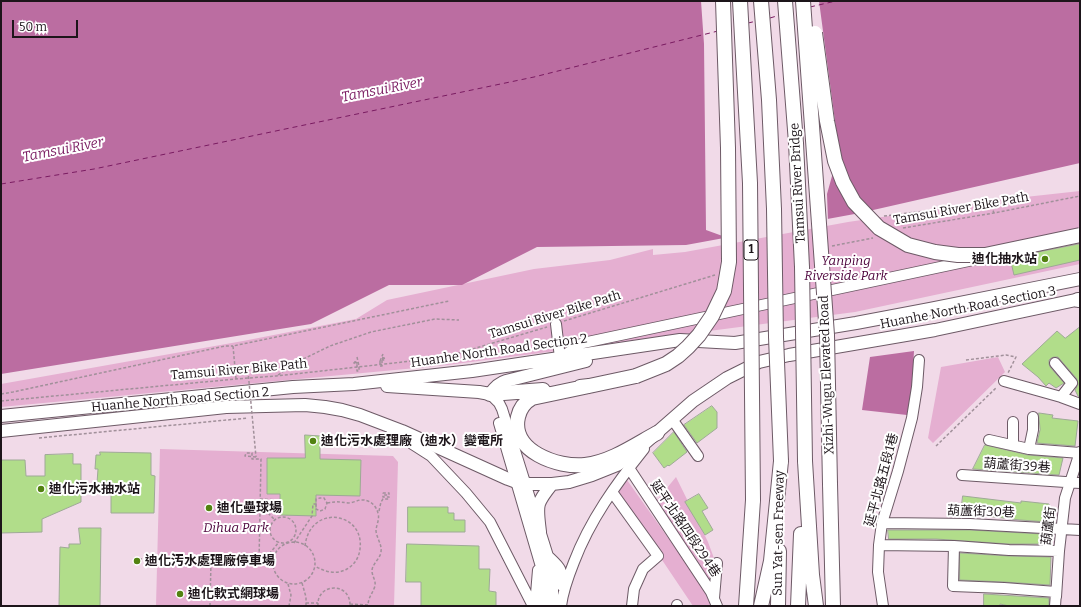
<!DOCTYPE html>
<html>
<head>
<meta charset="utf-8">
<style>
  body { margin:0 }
  #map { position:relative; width:1081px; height:607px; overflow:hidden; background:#f1dae8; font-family:Bitter,serif }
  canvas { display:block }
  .frame { position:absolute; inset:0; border:2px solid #1d151a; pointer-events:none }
  .scale { position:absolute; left:12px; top:20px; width:66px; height:18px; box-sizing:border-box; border:2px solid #1d151a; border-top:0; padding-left:5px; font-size:12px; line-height:14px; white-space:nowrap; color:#1d151a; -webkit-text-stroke:3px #fff; paint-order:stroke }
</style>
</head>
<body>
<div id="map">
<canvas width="1081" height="607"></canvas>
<div class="frame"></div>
<div class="scale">50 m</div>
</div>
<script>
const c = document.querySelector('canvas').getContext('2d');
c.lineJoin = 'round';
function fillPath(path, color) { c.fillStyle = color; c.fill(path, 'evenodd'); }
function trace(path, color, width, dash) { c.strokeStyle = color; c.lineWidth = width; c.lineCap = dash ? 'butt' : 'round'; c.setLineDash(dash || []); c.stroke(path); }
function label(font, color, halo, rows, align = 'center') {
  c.font = font + ' Bitter,"Noto Sans TC",serif'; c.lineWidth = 4; c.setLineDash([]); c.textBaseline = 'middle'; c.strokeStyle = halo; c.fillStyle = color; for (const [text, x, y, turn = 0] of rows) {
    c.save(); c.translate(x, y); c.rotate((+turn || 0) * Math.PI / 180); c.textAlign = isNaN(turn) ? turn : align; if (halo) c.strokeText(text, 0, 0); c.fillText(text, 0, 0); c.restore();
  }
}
fillPath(new Path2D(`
  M1080,191V264L855,312L448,365L1,407V384L243,341L356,319L387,300L534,269L610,260L653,249V255L685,252L848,222L998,200Z
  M998,357L1005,372L933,443L928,438L941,367Z
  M160,449L393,456L398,462L394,606H156Z
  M676,477L708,542L715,561L713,587L657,500Z
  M627,480L703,587L711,606H693L617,493Z`), '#e5afd1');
fillPath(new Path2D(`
  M1,1H1080V163L860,213L686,245L537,247L462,285H389L311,324L1,374Z
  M914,351L912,388L907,415L862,410L870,357Z`), '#bb6da1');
fillPath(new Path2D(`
  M701,1H819L839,151L827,194L828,221L728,239V238L706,230L704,44Z`), '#f1dae8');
trace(new Path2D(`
  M810,7L836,1
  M770,18L780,15
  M748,23L757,21
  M1,184L94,169L534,77L718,31`), '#7a1b61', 1, [5, 4]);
const building = new Path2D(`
  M1080,244V260L1014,275L1010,258Z
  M1080,327V397L1078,396L1075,390L1078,385L1077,379L1058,357H1054L1051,358L1049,360V364L1050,367L1064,383L1056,388L1049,383L1046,386L1038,377L1022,364L1057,331L1065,338Z
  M712,406L717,412V428L697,443L684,425Z
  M1039,413L1053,415L1052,418L1078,421L1075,446L1037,443L1040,430Z
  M674,432L687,452L669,466L668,465L664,468L653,453Z
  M305,435L320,436V459L361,460L360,496L316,495V516L280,515V494H267V458H305Z
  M985,445L1028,455L1063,458L1059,475L973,469Z
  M100,452L151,453V475L155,476L154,513H111V483H97L98,469H95L96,455H100Z
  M73,454V464H81V502L42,519V532L1,533V460H25L26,476H45V455Z
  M699,494L708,508L702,511L713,530L705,535L685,502Z
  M963,496L1021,503V501L1049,504L1048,522L1020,520L961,513Z
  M408,507H448V513H454V520H465V532H408Z
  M79,528H101L100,606H59L60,547L69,548V544H80Z
  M888,530H970L1042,534L1040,544H1009L936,539H889Z
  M407,544L479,546V569H490L489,591L496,592V606H421V582H406Z
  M960,553L1009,556L1051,557L1050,585L1004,582L960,580Z
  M984,594L1049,598V606H1009L1000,604V606H984Z`);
fillPath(building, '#b1dd8a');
trace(building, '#9ea996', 1);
const minor = new Path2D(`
  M556,324L560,358L583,343L978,259
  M1055,363L1072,383L1061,397
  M1004,381L1061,397L1080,404
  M490,394L499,403L502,409L548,556L553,581V606
  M672,419L698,456
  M499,423L542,570L544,583V606
  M392,431L431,456L466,493L490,522L533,606
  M989,440L1029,449L1080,453
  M1013,445V422
  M1029,449L1033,430V417
  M629,468L711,592L717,606
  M962,475L1080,483
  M612,492L658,556L643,569L634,589L632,606
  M882,523L970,524L1080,530
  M879,545L954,546L1009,550L1059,551
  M954,546L953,586L1004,588L1056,592L1055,606
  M548,556C561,568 562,568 562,586
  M1056,597L1059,551L1065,498L1080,452
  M714,598L717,563
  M535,606L538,570
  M561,606C563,590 568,577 574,562C590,520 616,484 644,449
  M677,606V605
  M883,606L878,572L879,545L882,523L898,471L912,418L917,387L919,360`);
const major = new Path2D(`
  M387,386L479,392L490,394C495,387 499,383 506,381L586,361
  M1,416L293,387L354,384L472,371L680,340L735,343L856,323L930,309L1080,279
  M1,431L226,407L305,405L325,407L342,410L360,415L402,431L508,479L516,482L529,484H552L569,482L592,475L617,465L629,457L693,401L727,378L759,362L789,355L935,330L1080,299
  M540,532C537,505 535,505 552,484`);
const highway = new Path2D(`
  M1078,300H1080
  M589,386L532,398C525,402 520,408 518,417C510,451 558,468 585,465C611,462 635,445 657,433
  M580,387L589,386L636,376
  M490,394L543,390
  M805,461L812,575L816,606
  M830,484L833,606
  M746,606L753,500
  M761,606L771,561L781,461
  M778,606L779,551
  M798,606L801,534`);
trace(minor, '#6d5a66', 12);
trace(major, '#6d5a66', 14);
trace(highway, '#6d5a66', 16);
trace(new Path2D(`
  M884,216L990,203L994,213
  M903,228L994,213L1080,196
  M832,246L873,238
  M564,321L715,275
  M357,357L359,366
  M382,358H384L385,360H383Z
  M966,360L1006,355L1016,357L1008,373
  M380,361L383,354
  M355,362L357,363L355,364L354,363Z
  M244,373H237V371L244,370L248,371
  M278,375L295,363L330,346L371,332L435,319L459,320
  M236,379L233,346L449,301
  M1,394L13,392L225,346H233
  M1,401L236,379L276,376L430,359L449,356L547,327
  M39,438L248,418
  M936,446L997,387
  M256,457L245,456L246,453H252V459H261L259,562
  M260,499L280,500
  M327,503C337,501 339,502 348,503C352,503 356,501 360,500C369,499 376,505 378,513C380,520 376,525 376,531C377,539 382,544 381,552C380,559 372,564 372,571C372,576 376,580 375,586C373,593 368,597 368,606
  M261,506L275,520
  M379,511L381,502L383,499H389V497H383V495H389V493H383V492
  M270 530a13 13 0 1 1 26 0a13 13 0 1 1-26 0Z
  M273 563a21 21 0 1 1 42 0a21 21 0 1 1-42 0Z
  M294,543L312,516L313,504H316V499L320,498H324L327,503L325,509L320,511L316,509V504
  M305,546C310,503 365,512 360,549C359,558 354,565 347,569C336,575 325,572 315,566
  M259,554L270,553L279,542
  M139,559L273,563
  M302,583L306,597V606
  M288,584L291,595L289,606
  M306,603H318
  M350,604L368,605
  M210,606L211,561
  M318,606C316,583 351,581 350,606`), '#a1909a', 1.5, [3, 2]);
trace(minor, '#fff', 10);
trace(major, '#fff', 12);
trace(highway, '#fff', 14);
const highwayBridge = new Path2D(`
  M740,1L750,183L753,500
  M761,1L769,100L774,209L776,337L781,461
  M785,1L796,143L802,267L805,461
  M803,1L827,335L830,484
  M815,33L827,121L835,161L843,182L854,202L879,228L908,245L935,252L958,255H985L1080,235
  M636,376L666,364L678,356L688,347L699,335L712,316L724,291L729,262L728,148L723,1`);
trace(highwayBridge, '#6d5a66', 16, []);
trace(new Path2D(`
  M380,361V366H382V358H384L385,359
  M354,363L355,362L357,363V371H359V366
  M248,371L256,457`), '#a1909a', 1.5, [3, 2]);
trace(highwayBridge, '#fff', 14);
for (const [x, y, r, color] of [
  [1045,259,4,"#528211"],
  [313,441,4,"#528211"],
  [41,489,4,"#528211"],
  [209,508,4,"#528211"],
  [137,561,4,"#528211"],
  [180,594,4,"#528211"]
]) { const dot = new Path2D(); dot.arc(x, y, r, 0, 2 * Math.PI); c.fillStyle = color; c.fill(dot); trace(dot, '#fff', 1.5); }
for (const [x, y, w] of [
  [751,250,14]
]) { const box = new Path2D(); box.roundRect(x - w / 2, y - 10, w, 20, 3); c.fillStyle = '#fff'; c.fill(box); trace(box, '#1d151a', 1); }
label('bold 12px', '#1d151a', null, [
  ["1",751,250]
]);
label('13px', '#1d151a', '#fff', [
  ["Tamsui River Bridge",798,183,-93],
  ["Tamsui River Bike Path",961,209,-10],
  ["Huanhe North Road Section 3",968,308,-11],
  ["Tamsui River Bike Path",555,315,-17],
  ["Huanhe North Road Section 2",499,351,-8],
  ["Tamsui River Bike Path",239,370,-5],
  ["Xizhi-Wugu Elevated Road",827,375,-92],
  ["Huanhe North Road Section 2",180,400,-5],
  ["葫蘆街39巷",1017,466,4],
  ["延平北路五段1巷",882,480,-75],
  ["葫蘆街30巷",981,512,2],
  ["葫蘆街",1049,526,-83],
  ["延平北路四段294巷",685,529,56],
  ["Sun Yat-sen Freeway",779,533,-89]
]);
label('bold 13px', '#1d151a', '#fff', [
  ["迪化抽水站",1037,259,"right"],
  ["迪化污水處理廠（迪水）變電所",321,441],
  ["迪化污水抽水站",49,489],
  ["迪化壘球場",217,508],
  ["迪化汚水處理廠停車場",145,561],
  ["迪化軟式網球場",188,594]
], 'left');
label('italic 13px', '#4c023b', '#fff', [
  ["Yanping",846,261],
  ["Riverside Park",846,276],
  ["Dihua Park",236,528]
]);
label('italic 14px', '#7a1b61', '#fff', [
  ["Tamsui River",382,90,-11],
  ["Tamsui River",63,150,-11]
]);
</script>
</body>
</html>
